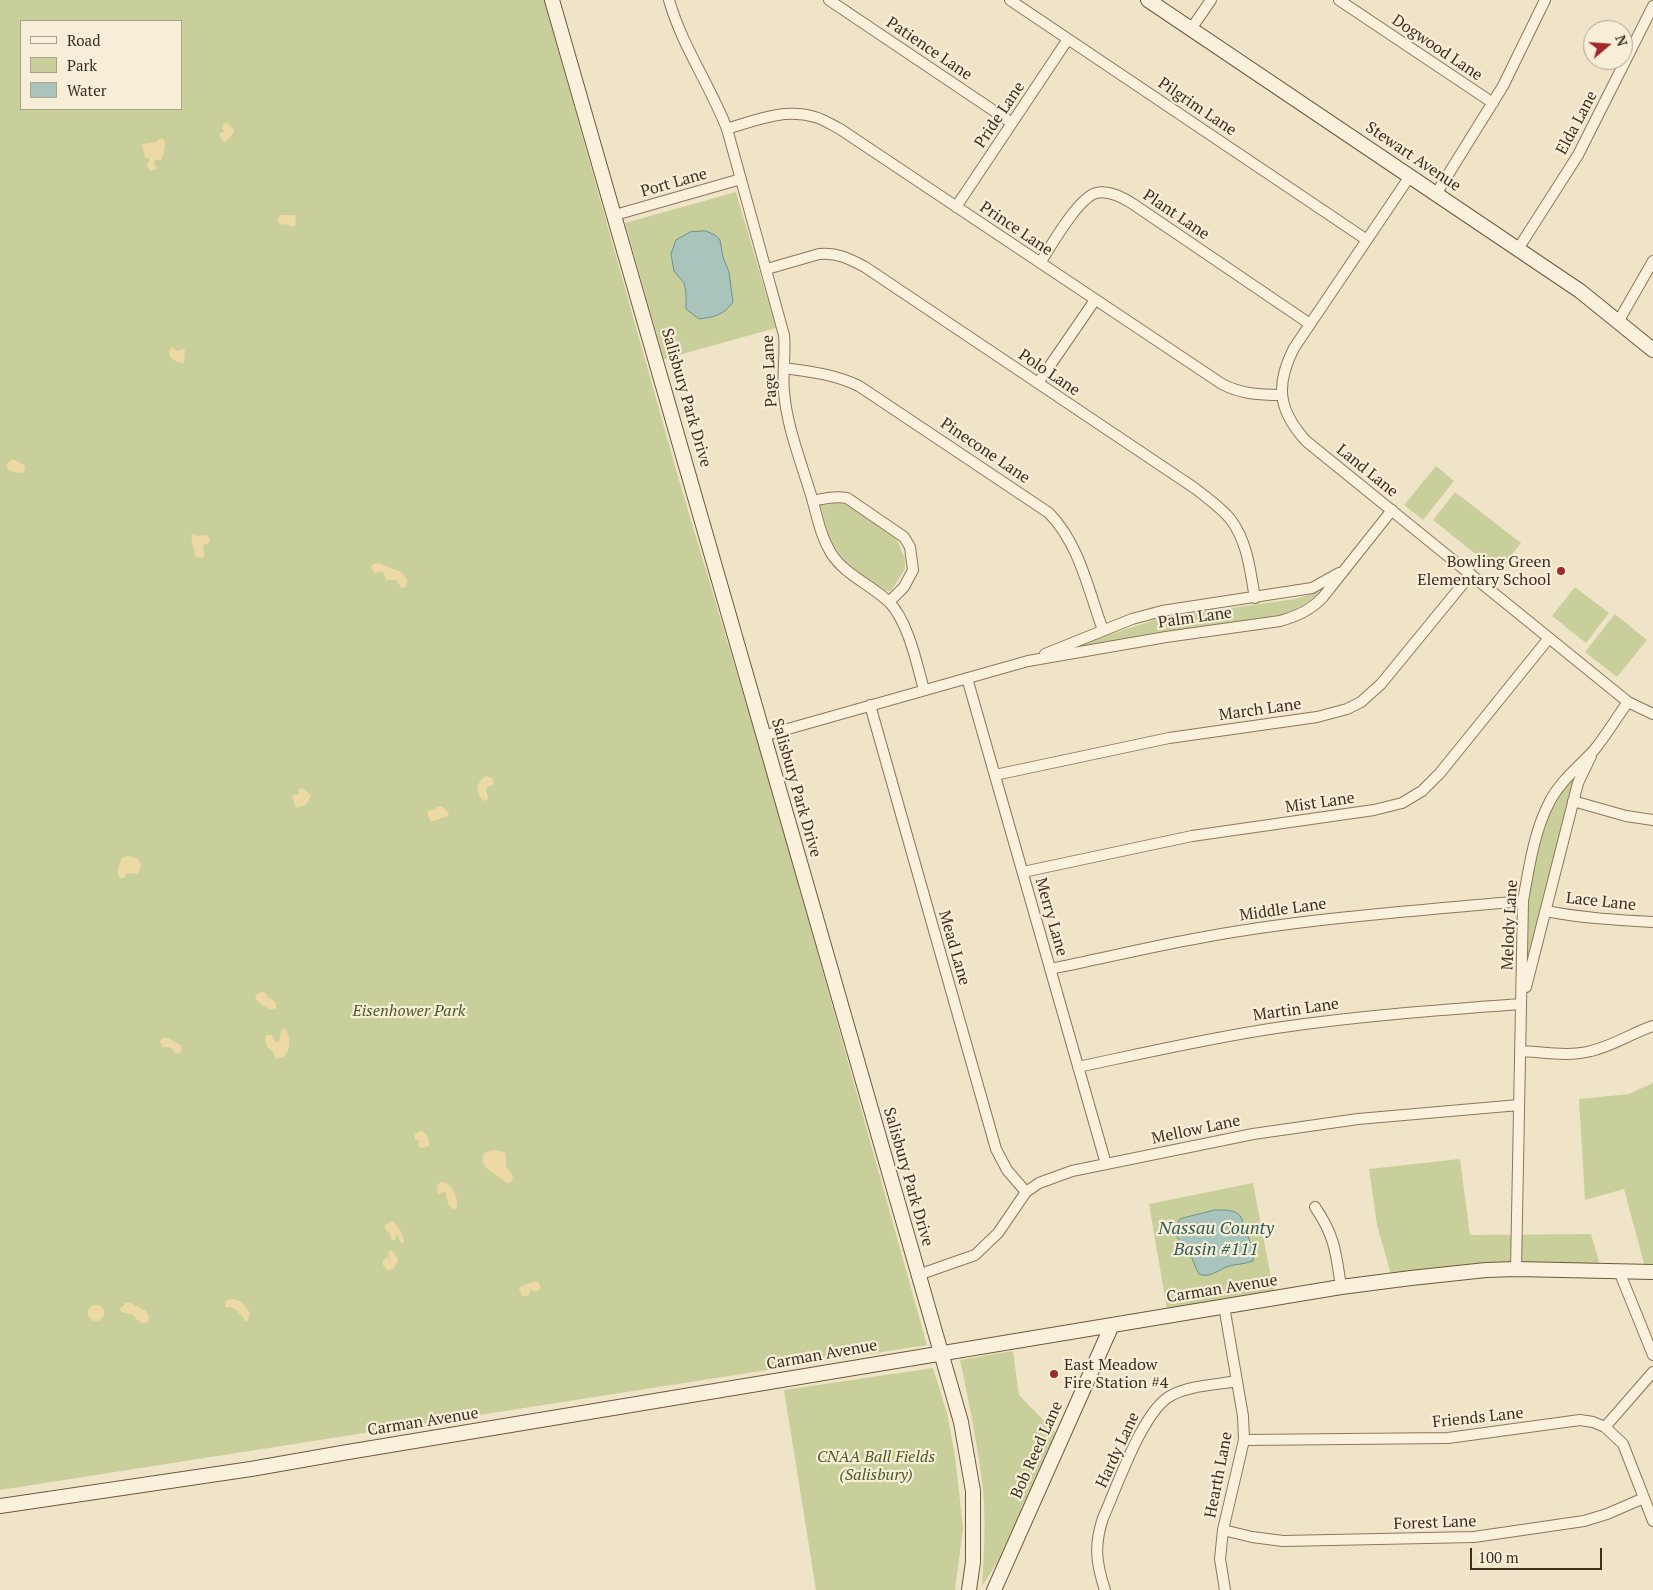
<!DOCTYPE html>
<html>
<head>
<meta charset="utf-8">
<style>
  body { margin:0 }
  #map { position:relative; width:1653px; height:1590px; overflow:hidden; background:#f0e4c8; font-family:"PT Serif",serif }
  canvas { display:block }
  .legend { position:absolute; left:20px; top:20px; width:162px; height:90px; box-sizing:border-box; background:#f7eed8; border:1px solid #ada18e; margin:0; padding:6px 9px; list-style:none; font-size:15px; color:#3d2e20 }
  .legend li { display:flex; align-items:center; gap:10px; height:25px }
  .legend b { width:25px; border:1px solid #ada18e }
  .north { position:absolute; left:1583px; top:20px; width:50px; height:50px; box-sizing:border-box; background:#f7eed8; border:1px solid #ada18e; border-radius:50%; rotate:72deg; font-size:14px; font-weight:700; line-height:20px; text-align:center; color:#3d2e20 }
  .north::after { content:''; display:block; margin:auto; width:18px; height:22px; background:#9e2a2b; clip-path:polygon(50% 0,100% 100%,50% 72%,0 100%) }
  .scale { position:absolute; left:1470px; top:1548px; width:132px; height:22px; box-sizing:border-box; border:2px solid #3d2e20; border-top:0; padding-left:6px; font-size:15px; line-height:18px; white-space:nowrap; color:#3d2e20; -webkit-text-stroke:4px #f7eed8; paint-order:stroke }
</style>
</head>
<body>
<div id="map">
<canvas width="1653" height="1590"></canvas>
<ul class="legend">
<li><b style="height:6px;background:#faf1dc"></b>Road</li>
<li><b style="height:14px;background:#c9cf9b"></b>Park</li>
<li><b style="height:14px;background:#a9c4bc"></b>Water</li>
</ul>
<div class="north">N</div>
<div class="scale">100 m</div>
</div>
<script>
const c = document.querySelector('canvas').getContext('2d');
c.lineJoin = 'round';
function fillPath(path, color) { c.fillStyle = color; c.fill(path, 'evenodd'); }
function trace(path, color, width, dash) { c.strokeStyle = color; c.lineWidth = width; c.lineCap = dash ? 'butt' : 'round'; c.setLineDash(dash || []); c.stroke(path); }
function label(font, color, halo, rows, align = 'center') {
  c.font = font + ' "PT Serif",serif'; c.lineWidth = 4.5; c.setLineDash([]); c.textBaseline = 'middle'; c.strokeStyle = halo; c.fillStyle = color; for (const [text, x, y, turn = 0] of rows) {
    c.save(); c.translate(x, y); c.rotate((+turn || 0) * Math.PI / 180); c.textAlign = isNaN(turn) ? turn : align; if (halo) c.strokeText(text, 0, 0); c.fillText(text, 0, 0); c.restore();
  }
}
fillPath(new Path2D(`
  M0,0H544L679,480L776,804L927,1345L0,1490ZM21,21H181V109H21Z
  M736,192L776,328L664,359L625,223Z
  M1436,466L1454,481L1423,520L1404,505Z
  M1455,492L1521,543L1498,572L1433,520Z
  M830,501L848,505L897,540L905,559V569L891,591H886C864,576 841,563 830,537C826,528 824,517 821,507V504Z
  M1575,587L1609,613L1586,643L1552,616Z
  M1318,592L1319,593C1307,604 1294,610 1279,616L1159,632L1076,649L1074,647L1075,646L1160,618L1295,599Z
  M1615,614L1647,640L1617,677L1585,652Z
  M1590,755L1522,996L1525,902L1537,837L1550,804Z
  M1653,1083V1270L1646,1271L1624,1189L1585,1200L1579,1099L1629,1094Z
  M1460,1159L1470,1235L1591,1234L1601,1269L1392,1278L1377,1225L1369,1169Z
  M1253,1183L1275,1298L1168,1315L1149,1204Z
  M1013,1351L1019,1395L1056,1433L997,1563L982,1586C984,1554 986,1522 983,1490C978,1446 969,1403 960,1360Z
  M933,1368L947,1413L955,1456L963,1528L955,1590H816L784,1390Z`), '#c9cf9b');
fillPath(new Path2D(`
  M226,122L234,130C234,134 228,141 224,142L219,135L220,133L224,132L222,126Z
  M160,139H164C166,146 164,154 161,160H155L154,164L157,169L150,171L147,165L150,158H145L142,145C148,141 154,145 160,139Z
  M280,215H295L296,225L292,227L286,224L281,225L277,221Z
  M172,347L177,351L182,349L185,350L184,363L177,362L170,357L169,351Z
  M12,459L21,463L25,466L24,472L21,473L9,471L6,465Z
  M192,534L199,536L206,535L209,537L210,541L207,544L203,545L205,555L202,558L195,557L191,535Z
  M379,563L403,573L407,580L406,587L401,588L397,580H386L383,571L374,573L371,567L373,564Z
  M485,776L492,778L494,781L493,785L487,787L486,790L488,798L487,800L484,801C474,791 476,785 485,776Z
  M300,788H302L311,795L307,804L296,808L292,796L296,794L300,795L298,792Z
  M441,806L445,809L449,814L448,816L431,822L428,816V811Z
  M129,856L138,859C141,865 142,869 137,874L127,873L124,878H120C115,871 119,864 123,857Z
  M261,992H264L269,998L276,1002V1008C269,1012 259,1004 255,998L257,994Z
  M285,1028C291,1036 291,1049 284,1057L276,1059L272,1051L267,1047L265,1038L267,1035H272L275,1041L279,1043L281,1031Z
  M162,1038H168L180,1045L182,1046L181,1052L176,1054L170,1047H162L160,1041Z
  M421,1131C427,1133 430,1140 429,1146L422,1148L419,1146V1141L415,1139V1134Z
  M493,1150L505,1152L506,1157V1167L512,1174L513,1179L510,1183H506C498,1173 477,1169 484,1153Z
  M441,1182C453,1182 458,1198 457,1208L453,1209L449,1206L445,1191L439,1194L437,1191L438,1184Z
  M392,1221C398,1224 404,1236 404,1243H401L397,1234L395,1240H391L390,1234L385,1229V1225Z
  M392,1250L398,1260L394,1268L388,1271L383,1265V1261L387,1257L390,1260L388,1252Z
  M535,1281L539,1283L541,1288L536,1292L531,1290L528,1296H522L519,1289L520,1287Z
  M229,1299C240,1298 246,1306 250,1314L247,1321H245L242,1316L234,1308L225,1307V1302Z
  M126,1303H131L146,1311L149,1317L148,1322C138,1326 138,1317 130,1314C127,1313 124,1313 121,1312L120,1309Z
  M88 1313a8 8 0 1 1 16 0a8 8 0 1 1-16 0Z`), '#ecd9a5');
const water = new Path2D(`
  M706,231L715,235L720,240L723,257L729,272L733,302C724,315 715,317 699,319L686,309V293L684,283L674,271L671,254L676,240L690,232Z
  M1215,1210C1225,1210 1235,1209 1241,1217L1254,1253L1253,1261C1245,1264 1237,1264 1229,1266C1219,1269 1210,1279 1199,1274C1195,1267 1193,1260 1189,1252C1181,1238 1169,1238 1180,1219Z`);
fillPath(water, '#a9c4bc');
trace(water, '#6f938a', 1);
const street = new Path2D(`
  M669,0C682,46 710,85 727,129L784,335C786,354 782,373 784,392C787,427 801,462 811,495C817,515 820,535 831,553C845,575 870,584 889,602C908,621 917,664 924,690
  M829,0L1012,123
  M1010,0L1367,240
  M1339,0L1493,103
  M1191,29L1211,0
  M727,129C756,120 785,108 815,117C823,119 832,125 840,129L1222,384C1241,394 1260,395 1281,395
  M1410,176L1294,348C1275,385 1278,410 1306,441L1628,702L1653,714
  M1436,194L1503,86L1545,0
  M956,207L1068,39
  M615,215L741,179
  M1518,249L1578,155L1653,6
  M1040,263C1051,246 1078,198 1096,193C1109,190 1122,197 1133,204L1310,324
  M767,269L819,254C837,252 850,259 865,267L1196,489C1208,499 1222,508 1231,520C1248,543 1250,571 1255,598
  M1618,322L1653,261
  M784,368C812,372 834,374 859,386L1049,513C1080,545 1088,590 1103,630
  M1038,383L1095,300
  M813,501C825,498 835,496 847,498L904,537L910,547L913,570L904,587L889,602
  M1045,654L1132,619L1162,611L1312,588L1339,573
  M967,678L1106,1164
  M870,705L996,1149L1007,1170L1026,1192
  M763,736L1028,661L1166,637L1280,621C1297,616 1311,610 1323,597L1392,510
  M995,775L1169,738L1317,717L1347,709L1361,702L1381,684L1471,574
  M1573,801L1626,816L1653,820
  M1023,872L1192,836L1374,810L1402,803L1422,791L1440,773L1549,638
  M1546,911C1581,918 1617,920 1653,922
  M1050,969C1100,959 1149,947 1199,938C1306,918 1415,911 1523,901
  M1526,987L1578,783L1591,756
  M1520,1051C1543,1052 1569,1057 1591,1051C1613,1046 1632,1033 1653,1026
  M1078,1067C1144,1053 1209,1038 1276,1028C1357,1016 1439,1010 1521,1004
  M1315,1207C1335,1236 1336,1253 1341,1287
  M1516,1269L1523,901C1529,868 1534,831 1550,801C1561,780 1580,766 1595,749C1607,734 1617,717 1628,702
  M1619,1271L1653,1355
  M918,1275L975,1255L998,1233L1026,1192L1039,1183L1072,1171L1253,1134L1358,1119L1519,1105
  M1224,1306L1243,1416L1244,1440L1223,1530L1220,1559L1225,1590
  M1605,1427L1653,1372
  M1244,1440L1448,1438L1580,1420L1593,1422L1605,1427L1623,1444L1653,1521
  M1223,1530L1252,1537L1283,1541L1474,1537L1584,1521L1607,1514L1644,1498
  M1105,1590C1096,1563 1094,1545 1103,1518C1117,1487 1143,1409 1172,1395C1191,1385 1216,1385 1237,1381`);
const secondary = new Path2D(`
  M552,0L961,1422L973,1491V1562L969,1590
  M1148,0L1580,291L1653,350
  M0,1506L251,1469L342,1453L1341,1287L1411,1278L1486,1270L1516,1269L1653,1272
  M994,1590L1112,1325`);
trace(street, '#8d765c', 12);
trace(secondary, '#6f573f', 16);
trace(street, '#faf1dc', 10);
trace(secondary, '#faf1dc', 14);
for (const [x, y, r, color] of [
  [1561,571,5,"#9e2a2b"],
  [1054,1374,5,"#9e2a2b"]
]) { const dot = new Path2D(); dot.arc(x, y, r, 0, 2 * Math.PI); c.fillStyle = color; c.fill(dot); trace(dot, '#f7eed8', 2); }
label('16px', '#3d2e20', '#f7eed8', [
  ["Dogwood Lane",1437,48,34],
  ["Patience Lane",929,49,34],
  ["Pilgrim Lane",1197,107,34],
  ["Pride Lane",1000,115,-56],
  ["Elda Lane",1577,123,-62],
  ["Stewart Avenue",1413,157,34],
  ["Port Lane",674,183,-16],
  ["Plant Lane",1176,215,34],
  ["Prince Lane",1016,229,34],
  ["Page Lane",770,371,-93],
  ["Polo Lane",1049,373,34],
  ["Salisbury Park Drive",686,398,74],
  ["Pinecone Lane",985,451,34],
  ["Land Lane",1367,471,39],
  ["Palm Lane",1195,618,-8],
  ["March Lane",1260,710,-8],
  ["Salisbury Park Drive",796,788,74],
  ["Mist Lane",1320,803,-8],
  ["Lace Lane",1601,902,6],
  ["Middle Lane",1283,910,-8],
  ["Merry Lane",1051,917,74],
  ["Melody Lane",1510,925,-87],
  ["Mead Lane",954,948,74],
  ["Martin Lane",1296,1010,-8],
  ["Mellow Lane",1196,1130,-12],
  ["Salisbury Park Drive",908,1177,74],
  ["Carman Avenue",1222,1289,-9],
  ["Carman Avenue",822,1355,-10],
  ["Friends Lane",1478,1418,-6],
  ["Carman Avenue",423,1422,-9],
  ["Bob Reed Lane",1037,1450,-66],
  ["Hardy Lane",1118,1450,-65],
  ["Hearth Lane",1219,1475,-79],
  ["Forest Lane",1435,1523,-2]
]);
label('16px', '#3d2e20', '#f7eed8', [
  ["Bowling Green",1551,562],
  ["Elementary School",1551,580],
  ["East Meadow",1064,1365,"left"],
  ["Fire Station #4",1064,1383,"left"]
], 'right');
label('italic 16px', '#4d5a26', '#f7eed8', [
  ["Eisenhower Park",409,1011],
  ["CNAA Ball Fields",876,1457],
  ["(Salisbury)",876,1475]
]);
label('italic 18px', '#2f5d5a', '#f7eed8', [
  ["Nassau County",1216,1229],
  ["Basin #111",1216,1250]
]);
</script>
</body>
</html>
